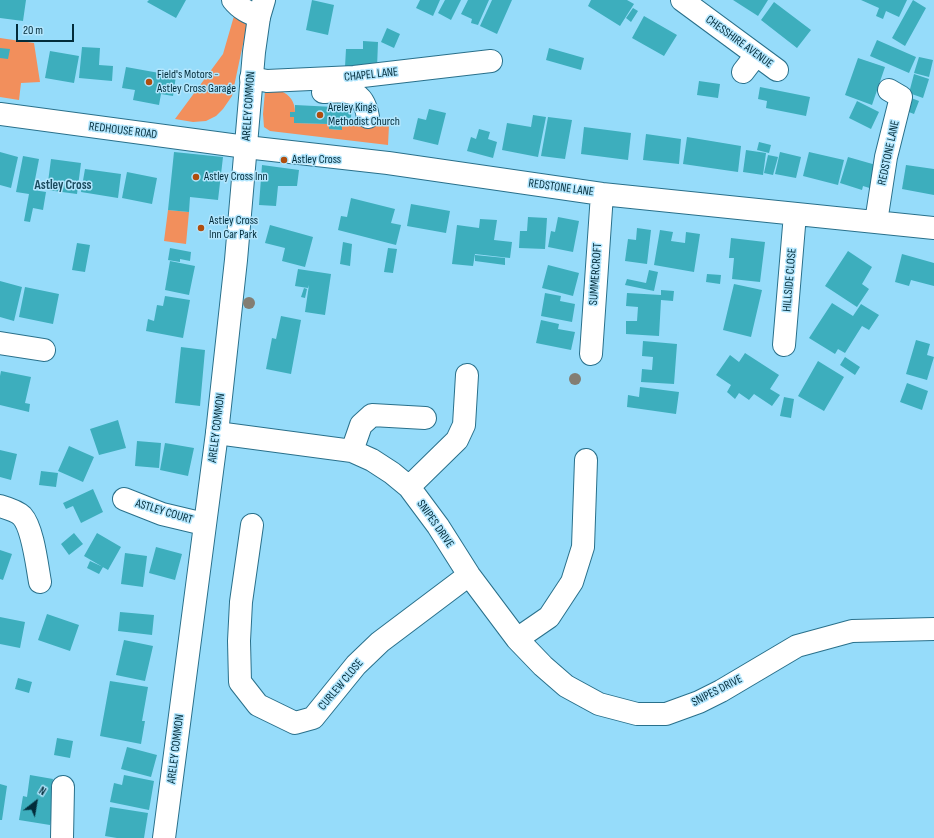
<!DOCTYPE html>
<html>
<head>
<meta charset="utf-8">
<style>
  body { margin:0 }
  #map { position:relative; width:934px; height:838px; overflow:hidden; background:#96dcfa; font-family:"Sofia Sans Condensed",sans-serif }
  canvas { display:block }
  .north { position:absolute; left:16px; top:782px; width:40px; height:40px; -webkit-text-stroke:3px #b3e6fd; paint-order:stroke; rotate:31deg; font-size:11px; font-weight:700; line-height:16px; text-align:center; color:#022c3a }
  .north::after { content:''; display:block; margin:auto; width:14px; height:18px; background:#022c3a; clip-path:polygon(50% 0,100% 100%,50% 72%,0 100%) }
  .scale { position:absolute; left:16px; top:24px; width:58px; height:18px; box-sizing:border-box; border:2px solid #022c3a; border-top:0; padding-left:5px; font-size:12px; line-height:14px; white-space:nowrap; color:#022c3a; -webkit-text-stroke:3px #b3e6fd; paint-order:stroke }
</style>
</head>
<body>
<div id="map">
<canvas width="934" height="838"></canvas>
<div class="north">N</div>
<div class="scale">20 m</div>
</div>
<script>
const c = document.querySelector('canvas').getContext('2d');
c.lineJoin = 'round';
function fillPath(path, color) { c.fillStyle = color; c.fill(path, 'evenodd'); }
function trace(path, color, width, dash) { c.strokeStyle = color; c.lineWidth = width; c.lineCap = dash ? 'butt' : 'round'; c.setLineDash(dash || []); c.stroke(path); }
function label(font, color, halo, rows, align = 'center') {
  c.font = font + ' "Sofia Sans Condensed",sans-serif'; c.lineWidth = 3; c.setLineDash([]); c.textBaseline = 'middle'; c.strokeStyle = halo; c.fillStyle = color; for (const [text, x, y, turn = 0] of rows) {
    c.save(); c.translate(x, y); c.rotate((+turn || 0) * Math.PI / 180); c.textAlign = isNaN(turn) ? turn : align; if (halo) c.strokeText(text, 0, 0); c.fillText(text, 0, 0); c.restore();
  }
}
fillPath(new Path2D(`
  M234,16L247,25L232,96L223,109L216,116L206,121L193,122L175,119L223,54Z
  M0,38L34,43L40,82L21,83L19,100L0,97Z
  M276,80L281,91C290,95 295,102 295,112H290V117H294V123L329,124V129L341,130L342,123L389,125L388,145L270,131L264,127L263,114L265,91Z
  M168,210L189,212L186,244L164,241Z`), '#f28f5c');
fillPath(new Path2D(`
  M0,0H26L23,21L0,18Z
  M149,0H186L176,18L147,2Z
  M312,0L334,5L328,35L306,30Z
  M420,0H440L433,16L416,8Z
  M445,0H461L451,20L438,13Z
  M468,0H489L478,25L471,23L472,19L461,14Z
  M492,0H512L497,34L480,26Z
  M591,0H627L634,4L620,26L588,6Z
  M733,0H768L758,16Z
  M861,0H907L899,17L886,11L883,19L876,16L879,8Z
  M913,0L926,8L905,46L892,38Z
  M774,2L811,30L797,48L761,20Z
  M633,8L638,11L631,22L626,18Z
  M644,16L677,35L664,56L632,38Z
  M387,28L400,34L394,48L381,42Z
  M877,40L916,57L909,73L870,56Z
  M363,41L378,42L377,68L345,67L346,49H363Z
  M82,47L100,48L99,65L113,66L112,81L79,78Z
  M0,48L10,49L8,59L0,58Z
  M549,48L584,58L581,70L546,60Z
  M50,51L79,56L74,83L45,78Z
  M919,57L933,60L929,77L914,73Z
  M858,58L885,67L872,105L845,95Z
  M126,67L176,76L173,96L161,94L159,105L133,100L135,90L122,88Z
  M914,74L929,79L923,98L909,93Z
  M699,81L720,84L718,98L697,95Z
  M760,87L810,97L806,116L766,108L767,101L758,99Z
  M906,96L919,101L914,114L901,109Z
  M334,100L352,101L351,118H342V130L329,129V124L294,123V117H290V112H295V105L334,107Z
  M857,101L879,112L871,129L849,118Z
  M429,109L446,113L438,145L413,139L418,118L426,120Z
  M533,115L546,117L538,157L502,150L507,123L531,127Z
  M548,117L572,120L565,159L541,156Z
  M584,127L631,133L628,160L581,154Z
  M479,129L490,132L488,139L497,142L493,158L467,151L471,137L476,139Z
  M646,134L681,139L679,164L643,160Z
  M687,137L741,146L738,172L683,164Z
  M759,142L771,145L769,153L757,150Z
  M746,150L766,153L763,175L743,172Z
  M0,152L18,157L11,188L0,185Z
  M174,152L223,157L218,200L190,197L189,212L168,210Z
  M780,152L801,157L796,178L775,174Z
  M809,152L844,160L838,185L803,176Z
  M768,155L778,157L773,175L764,173Z
  M23,156L39,159L33,190L46,192L43,210L33,208L30,222L24,221L29,194L16,192Z
  M848,157L883,167L876,190L863,186L862,190L840,183Z
  M51,159L81,163L77,194L47,190Z
  M262,165L299,170L297,186H278L276,206L259,205Z
  M906,165L934,169V195L902,189Z
  M85,169L121,174L118,198L81,192Z
  M127,172L157,178L152,204L122,198Z
  M351,198L395,209L391,223L401,225L396,245L338,230L341,216L347,217Z
  M411,204L450,211L446,233L407,226Z
  M528,217L547,218L545,249L519,248L520,231H527Z
  M558,217L579,221L573,252L548,247L551,231L555,232Z
  M480,219L497,220L494,240L512,242L510,258L475,254L473,266L452,264L457,225L479,228Z
  M270,225L313,237L305,267L282,261L285,248L265,243Z
  M637,228L651,230L647,264L625,261L628,239L636,240Z
  M660,230L673,232L671,241L685,243L686,232L700,234L694,272L654,265Z
  M731,238L765,242L760,282L732,279L734,258H729Z
  M343,242L352,244L350,266L340,264Z
  M77,243L90,245L85,272L72,270Z
  M170,248L191,252L190,261L180,259V262L168,260Z
  M388,248L397,249L393,273L384,272Z
  M848,251L872,267L862,284L869,289L857,307L825,286Z
  M902,254L934,263V286L911,280L909,286L895,282Z
  M475,255L505,258V265L475,261Z
  M170,261L195,266L189,295L165,290Z
  M548,265L579,273L573,296L542,288Z
  M298,269L331,274L325,315L305,312L309,285L308,288L295,286Z
  M649,270L658,272L654,291L625,285L627,279L646,283Z
  M707,274L721,275L720,284L706,282Z
  M0,281L22,287L14,321L0,317Z
  M734,284L762,290L751,337L723,330Z
  M25,287L59,294L53,324L19,317Z
  M304,288L307,289L305,298L301,297Z
  M661,290L674,291L673,301L661,300L659,336L626,334V321H637L638,307L626,306L627,293L661,295Z
  M545,293L561,296L560,301L575,304L572,322L541,316Z
  M165,296L190,300L183,338L146,331L148,319L154,321L157,305L163,306Z
  M832,303L853,316L861,304L879,315L869,330L862,326L845,353L838,349L835,354L809,338Z
  M281,316L301,320L291,374L266,369L272,338L276,339Z
  M541,320L559,324L558,329L575,332L571,350L536,343Z
  M916,340L930,344L927,355L934,357L927,380L906,374Z
  M643,341L677,344L674,384L641,382L642,369L652,370L653,357L642,356Z
  M181,347L205,350L200,406L175,403Z
  M745,353L779,375L770,389L780,395L772,406L754,394L749,400L739,393L735,399L727,392L731,385L716,375L730,355L739,362Z
  M845,357L860,367L855,375L840,365Z
  M818,361L844,377L824,411L798,396Z
  M1,371L31,377L25,403L30,404L29,412L0,405V376Z
  M907,383L928,391L922,410L900,402Z
  M640,387L679,392L676,414L627,407L628,395L639,397Z
  M784,397L794,399L791,418L780,416Z
  M118,420L126,448L99,455L90,429Z
  M137,441L161,443L159,468L135,466Z
  M165,443L194,448L188,476L160,470Z
  M69,446L94,457L83,482L58,471Z
  M0,450L17,454L11,480L0,477Z
  M41,471L58,473L56,487L39,485Z
  M93,489L103,512L81,523L73,506L66,509L63,503Z
  M74,533L83,544L69,555L61,544Z
  M97,533L121,547L108,570L84,556Z
  M156,547L182,554L175,580L149,573Z
  M0,550L12,554L3,580L0,579Z
  M125,553L147,556L143,587L121,584Z
  M90,561L103,567L99,574L87,568Z
  M120,612L154,615L152,635L118,631Z
  M47,614L79,625L70,651L38,640Z
  M0,617L25,622L20,648L0,644Z
  M124,640L153,646L145,681L116,675Z
  M18,678L32,682L29,693L15,689Z
  M110,681L148,687L142,721H145L141,744L100,736Z
  M57,738L73,741L70,758L54,755Z
  M127,747L157,755L151,777L121,769Z
  M30,775L53,779L51,790L59,791L52,813L50,825L19,820L23,796L27,797Z
  M124,775L154,781L149,810L110,802L114,783L122,785Z
  M0,784L7,786L2,820H0Z
  M110,807L148,813L144,838H117L105,836Z`), '#3daebd');
const minor = new Path2D(`
  M233,0C240,9 249,13 259,17
  M682,0L777,70
  M743,72L756,55
  M251,78L267,81L354,77L491,61
  M323,92C347,91 363,88 368,117
  M0,114L246,147L388,163L602,194L934,228
  M876,222L886,157L901,97L889,90
  M0,343L44,350
  M784,345L795,214
  M591,354L602,194
  M217,433L352,451L372,460L392,473L409,487L438,526L469,575L517,639L543,666L566,686L599,704L637,714H666L699,702L721,691L797,646L852,631L934,629
  M352,451L361,425L372,415L425,418
  M409,487L457,440L464,425L467,375
  M124,499L162,514L204,524
  M0,506C7,508 17,511 22,516C33,528 37,566 40,582
  M252,525L241,602L239,641L240,682L258,705L295,723L313,718L356,665L380,642L469,575
  M517,639L549,617L572,582L583,547L586,460
  M62,838L63,787`);
const major = new Path2D(`
  M164,838L217,433L236,260L254,52L259,17L264,0`);
trace(minor, '#29708b', 24);
trace(major, '#29708b', 24);
trace(minor, '#fff', 22);
trace(major, '#fff', 22);
c.fillStyle = '#837e73';
for (const [x, y] of [
  [249,303],
  [575,379]
]) { c.beginPath(); c.arc(x, y, 6, 0, 2 * Math.PI); c.fill(); }
for (const [x, y, r, color] of [
  [149,82,4,"#b04e0e"],
  [320,115,4,"#b04e0e"],
  [284,160,4,"#b04e0e"],
  [196,177,4,"#b04e0e"],
  [201,228,4,"#b04e0e"]
]) { const dot = new Path2D(); dot.arc(x, y, r, 0, 2 * Math.PI); c.fillStyle = color; c.fill(dot); trace(dot, '#b3e6fd', 1.5); }
label('12px', '#022c3a', '#b3e6fd', [
  ["CHESSHIRE AVENUE",739,42,36],
  ["CHAPEL LANE",371,75,-6],
  ["ARELEY COMMON",249,106,-86],
  ["REDHOUSE ROAD",123,131,7],
  ["REDSTONE LANE",889,153,-78],
  ["REDSTONE LANE",561,188,8],
  ["SUMMERCROFT",596,274,-86],
  ["HILLSIDE CLOSE",790,280,-85],
  ["ARELEY COMMON",217,428,-83],
  ["ASTLEY COURT",164,512,17],
  ["SNIPES DRIVE",435,524,55],
  ["CURLEW CLOSE",341,685,-50],
  ["SNIPES DRIVE",717,691,-27],
  ["ARELEY COMMON",176,749,-83]
]);
label('12px', '#022c3a', '#b3e6fd', [
  ["Field's Motors -",157,75],
  ["Astley Cross Garage",157,89],
  ["Areley Kings",328,108],
  ["Methodist Church",328,122],
  ["Astley Cross",292,160],
  ["Astley Cross Inn",204,177],
  ["Astley Cross",209,221],
  ["Inn Car Park",209,235]
], 'left');
label('bold 13px', '#1b4c5f', '#b3e6fd', [
  ["Astley Cross",63,186]
]);
</script>
</body>
</html>
